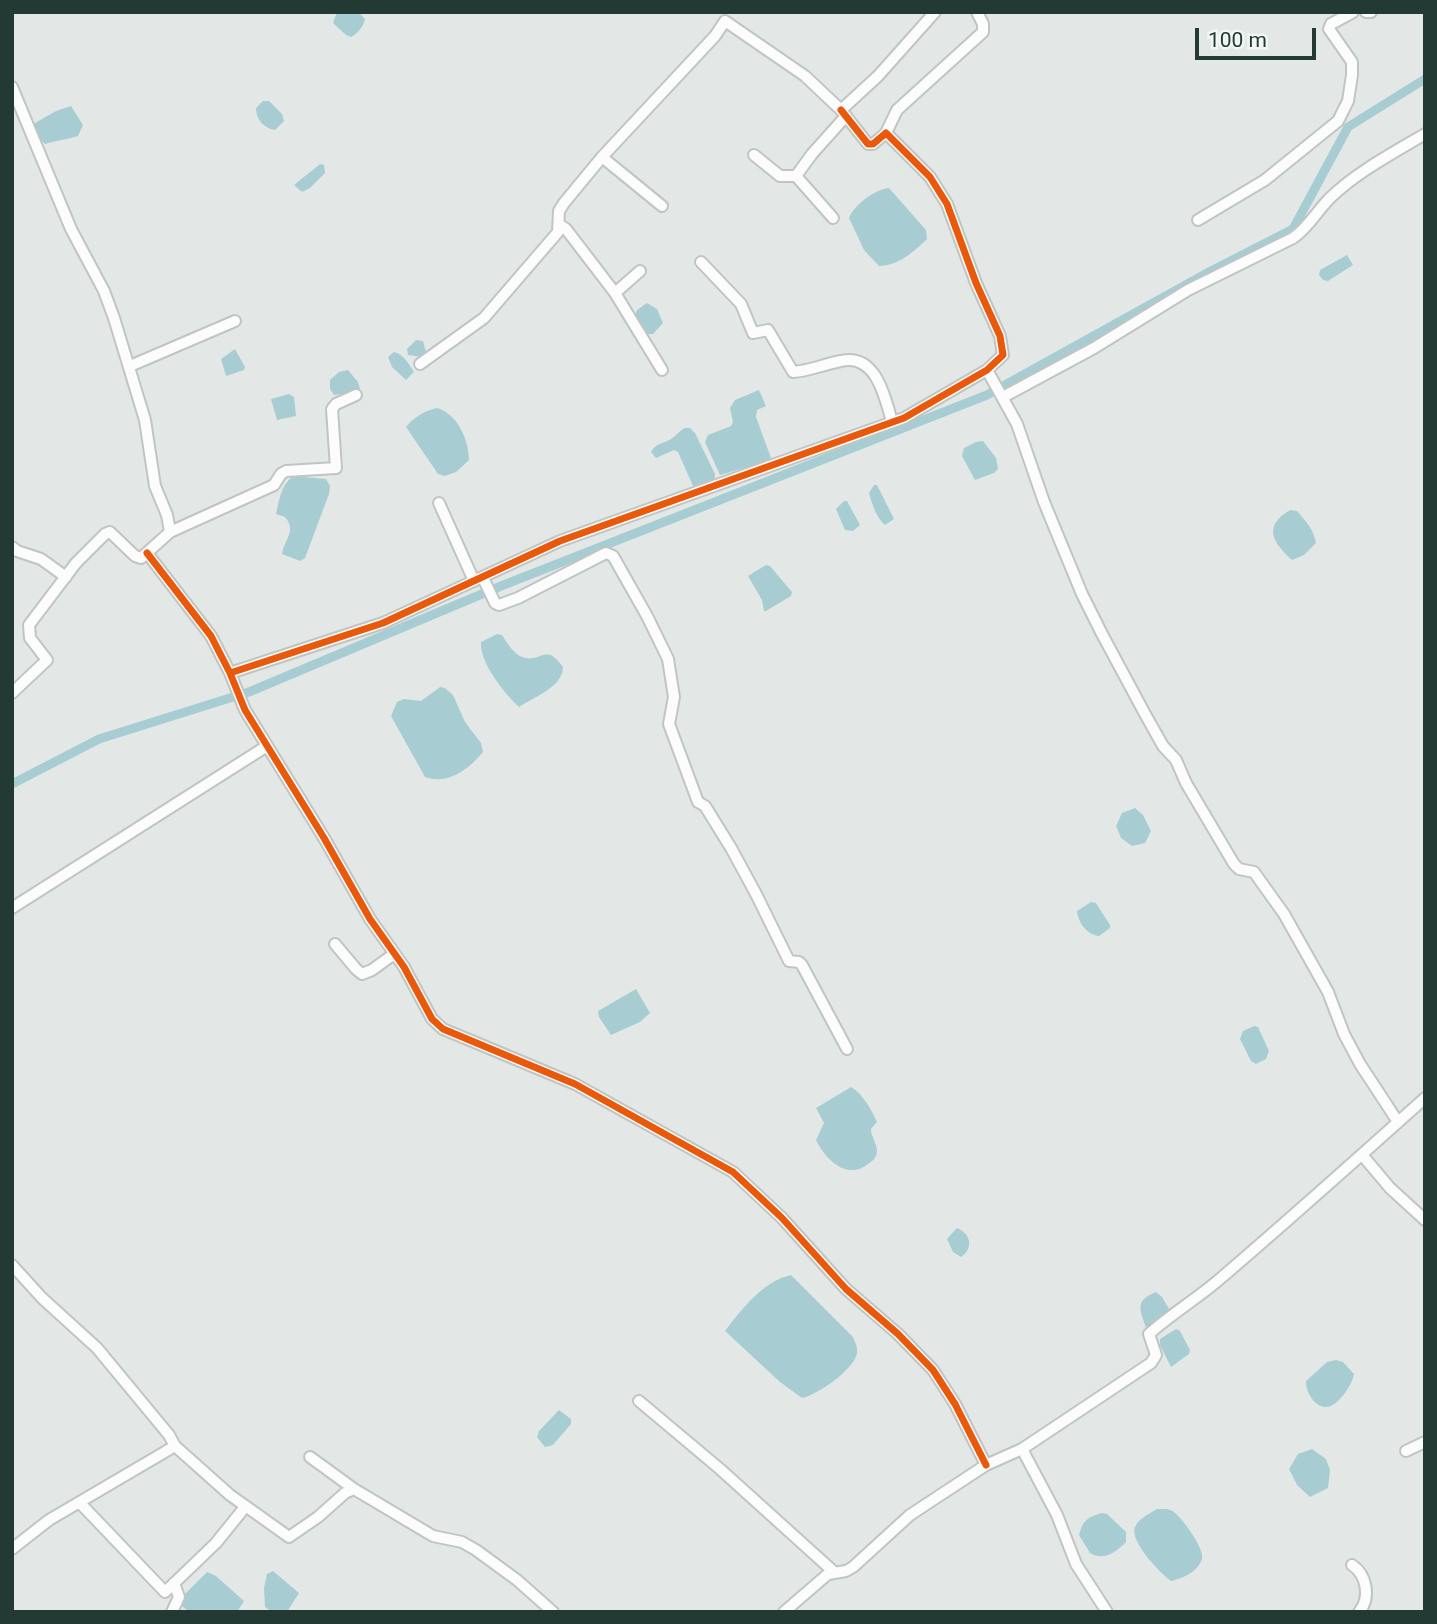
<!DOCTYPE html>
<html>
<head>
<meta charset="utf-8">
<style>
  body { margin:0 }
  #map { position:relative; width:1437px; height:1624px; overflow:hidden; background:#e3e8e6; font-family:Roboto,sans-serif }
  canvas { display:block }
  .frame { position:absolute; inset:0; border:14px solid #233933; pointer-events:none }
  .scale { position:absolute; left:1195px; top:28px; width:121px; height:32px; box-sizing:border-box; border:4px solid #233933; border-top:0; padding-left:9px; font-size:21px; line-height:24px; white-space:nowrap; color:#233933; -webkit-text-stroke:5px #f1f7f4; paint-order:stroke }
</style>
</head>
<body>
<div id="map">
<canvas width="1437" height="1624"></canvas>
<div class="frame"></div>
<div class="scale">100 m</div>
</div>
<script>
const c = document.querySelector('canvas').getContext('2d');
c.lineJoin = 'round';
function fillPath(path, color) { c.fillStyle = color; c.fill(path, 'evenodd'); }
function trace(path, color, width, dash) { c.strokeStyle = color; c.lineWidth = width; c.lineCap = dash ? 'butt' : 'round'; c.setLineDash(dash || []); c.stroke(path); }
fillPath(new Path2D(`
  M337,12H358L365,19C363,27 358,33 351,37L346,35L333,23Z
  M263,101H269L282,114L284,121L275,130C263,128 256,119 256,108Z
  M71,106L83,125L78,136C66,140 57,140 45,144L37,136L34,130L35,123L56,111Z
  M320,164L324,165L325,173L310,188L302,192L294,185Z
  M889,188L926,230L927,239C915,251 898,266 879,266L864,250L849,218C855,204 874,190 889,188Z
  M1347,255L1353,265L1328,281L1323,280L1319,275L1320,270Z
  M647,303L657,309L663,323L653,334H646L635,315L637,310Z
  M416,340L423,341L426,352L422,357L408,355L407,349Z
  M235,349L245,367L244,370L226,376L221,359Z
  M394,352C403,354 409,364 414,372L406,380L392,367L388,357Z
  M348,370L358,382L360,389L352,393L334,395L330,389V380L339,372Z
  M759,390L766,406L757,410L756,417L771,458L765,462L720,475L705,442L708,435L731,426L733,422L730,408L735,400Z
  M289,394L294,397L296,416L277,420L271,399Z
  M437,408C457,413 469,440 469,460L456,472L445,476L438,474L406,427C414,417 424,411 437,408Z
  M685,428H690L695,433L715,474L714,482L699,486H693L678,452L674,450L656,458L651,452C656,443 662,444 671,439C676,436 679,431 685,428Z
  M983,441L996,458L998,469L994,473L975,480L962,456L964,448L976,442Z
  M293,476L326,479L330,486L329,494L305,558L300,561L282,554C284,540 297,531 285,517L276,514C279,500 281,485 293,476Z
  M874,485H877L894,519L885,525C876,517 872,504 869,493Z
  M844,501H847L860,525L853,531L845,530L836,509Z
  M1290,510L1297,511C1305,520 1314,530 1316,543L1304,555L1292,560C1272,542 1263,526 1290,510Z
  M766,565L770,566L792,592L791,596L766,611H764L762,600L748,576Z
  M497,634L502,635C509,646 518,661 533,658C540,657 543,653 551,655C556,658 560,663 563,667C563,687 534,697 519,707C505,694 479,662 481,642Z
  M440,687L445,688L453,695L465,722L481,743L483,752C468,770 448,785 425,777L391,716L397,702L404,699L421,701Z
  M1135,808L1143,815L1151,831L1145,843L1132,846L1121,838L1116,826L1122,813Z
  M1091,902L1096,903L1110,925V928L1099,936C1087,935 1078,922 1077,911Z
  M636,989L650,1013L640,1022L611,1035L599,1017L598,1011Z
  M1254,1026L1258,1027L1269,1051L1266,1059L1256,1064L1251,1061L1240,1039L1243,1031Z
  M851,1087C863,1094 871,1109 877,1122L871,1129C871,1137 877,1143 877,1151C877,1157 873,1161 868,1164C847,1181 825,1159 816,1140L824,1123L816,1108Z
  M957,1228C971,1234 974,1248 961,1257L953,1252L947,1239Z
  M791,1275L853,1337C855,1342 858,1348 857,1353C854,1370 817,1395 802,1398L780,1382L725,1331C742,1309 763,1281 791,1275Z
  M1156,1292L1162,1297L1172,1314L1150,1330L1146,1328C1140,1309 1134,1301 1156,1292Z
  M1176,1329L1180,1331L1190,1350L1189,1354L1171,1367L1160,1345V1339Z
  M1336,1360L1343,1362L1354,1374C1352,1385 1341,1401 1331,1406C1317,1412 1305,1392 1306,1381L1327,1362Z
  M559,1410L571,1419V1424L553,1445L545,1447L537,1437L539,1431Z
  M1312,1449L1326,1459L1330,1470L1328,1488L1310,1497L1297,1485L1289,1469L1298,1454Z
  M1157,1509C1163,1509 1169,1508 1174,1512C1182,1518 1205,1549 1202,1559C1198,1572 1183,1578 1171,1581C1160,1573 1129,1541 1135,1527C1139,1518 1149,1514 1157,1509Z
  M1102,1513L1107,1514L1126,1532V1542C1115,1553 1104,1561 1090,1553L1079,1535C1083,1520 1088,1517 1102,1513Z
  M273,1571L299,1593L287,1612H272L265,1607L264,1588L267,1574Z
  M207,1572L216,1576L244,1601L237,1612H189L182,1606L181,1598Z`), '#a7cdd3');
trace(new Path2D(`
  M12,784L99,739L249,692L501,586L987,395L1209,272L1293,229L1348,127L1425,79`), '#a7cdd3', 9);
const minor = new Path2D(`
  M1366,12H1371
  M12,87L71,229L104,291L114,318L145,420L155,486L167,515L170,532L141,558L135,556L110,532L105,534L76,563L29,625L30,638L47,660L12,693
  M886,133L897,110L983,32V24L977,12
  M754,155L780,176H796L812,154L846,116
  M602,157L662,206
  M796,176L833,218
  M1198,220L1265,180L1338,121L1348,101L1352,75V62L1329,29L1331,24L1353,12
  M560,225L566,229L615,293L640,271
  M701,262L741,304L753,333L768,330L793,372C809,371 825,364 841,361C876,353 885,397 892,422
  M615,293L662,370
  M420,364L484,318L558,232L559,211L564,203L602,157L715,36L725,21L805,76L841,110L878,76L935,12
  M130,366L235,321
  M987,370L1017,424L1044,502L1082,594L1102,634L1145,714L1163,746L1176,760L1186,783L1234,864L1239,869L1254,872L1284,914L1328,992L1344,1034L1360,1064L1398,1122
  M1003,397L1094,348L1188,290L1293,238C1308,228 1317,211 1330,198C1357,172 1393,153 1425,134
  M439,503L474,581
  M170,532L274,485L281,474L286,471L336,468L332,409L336,404L356,395
  M12,547L17,551L41,559L66,577
  M147,553L211,636L230,673L383,623L560,541L904,418L987,370L1003,355L1000,336L976,283L947,204L930,177L886,133L873,144H868L841,110
  M483,578L495,603L499,605L518,598L606,553L613,556L647,616L668,659L674,697L669,724L698,802L705,806L731,848L756,894L789,961L799,962L802,965L847,1049
  M230,673L245,710L324,838L370,919L404,967L432,1019L443,1029L575,1084L733,1172L782,1218L846,1289L898,1334L933,1370L955,1404L986,1465
  M12,908L267,746
  M335,944L356,969L362,974L372,970L394,954
  M1363,1156L1390,1188L1425,1220
  M12,1265L42,1298L97,1348L169,1435L175,1446
  M639,1401L720,1469L834,1572
  M1022,1449L1057,1515L1076,1564L1107,1612
  M1406,1451L1425,1442
  M310,1457L354,1489
  M80,1503L165,1592L216,1543L245,1507
  M12,1549L49,1520L175,1446L230,1495L289,1537L318,1517L345,1493L354,1489L433,1536L462,1542L476,1550L517,1580L553,1612
  M1352,1565C1367,1575 1371,1598 1359,1612
  M172,1612L179,1597L174,1583
  M784,1612L828,1574L846,1571L853,1567L910,1515L986,1465L1022,1449L1151,1363L1156,1355L1149,1334C1170,1315 1198,1298 1221,1278C1290,1219 1357,1159 1425,1098`);
trace(minor, '#c0c5c3', 14);
trace(minor, '#fbfcfb', 10);
trace(new Path2D(`
  M147,553L211,636L230,673L383,623L560,541L904,418L987,370L1003,355L1000,336L976,283L947,204L930,177L886,133L873,144H868L841,110
  M230,673L245,710L324,838L370,919L404,967L432,1019L443,1029L575,1084L733,1172L782,1218L846,1289L898,1334L933,1370L955,1404L986,1465`), '#e8590c', 7);
</script>
</body>
</html>
